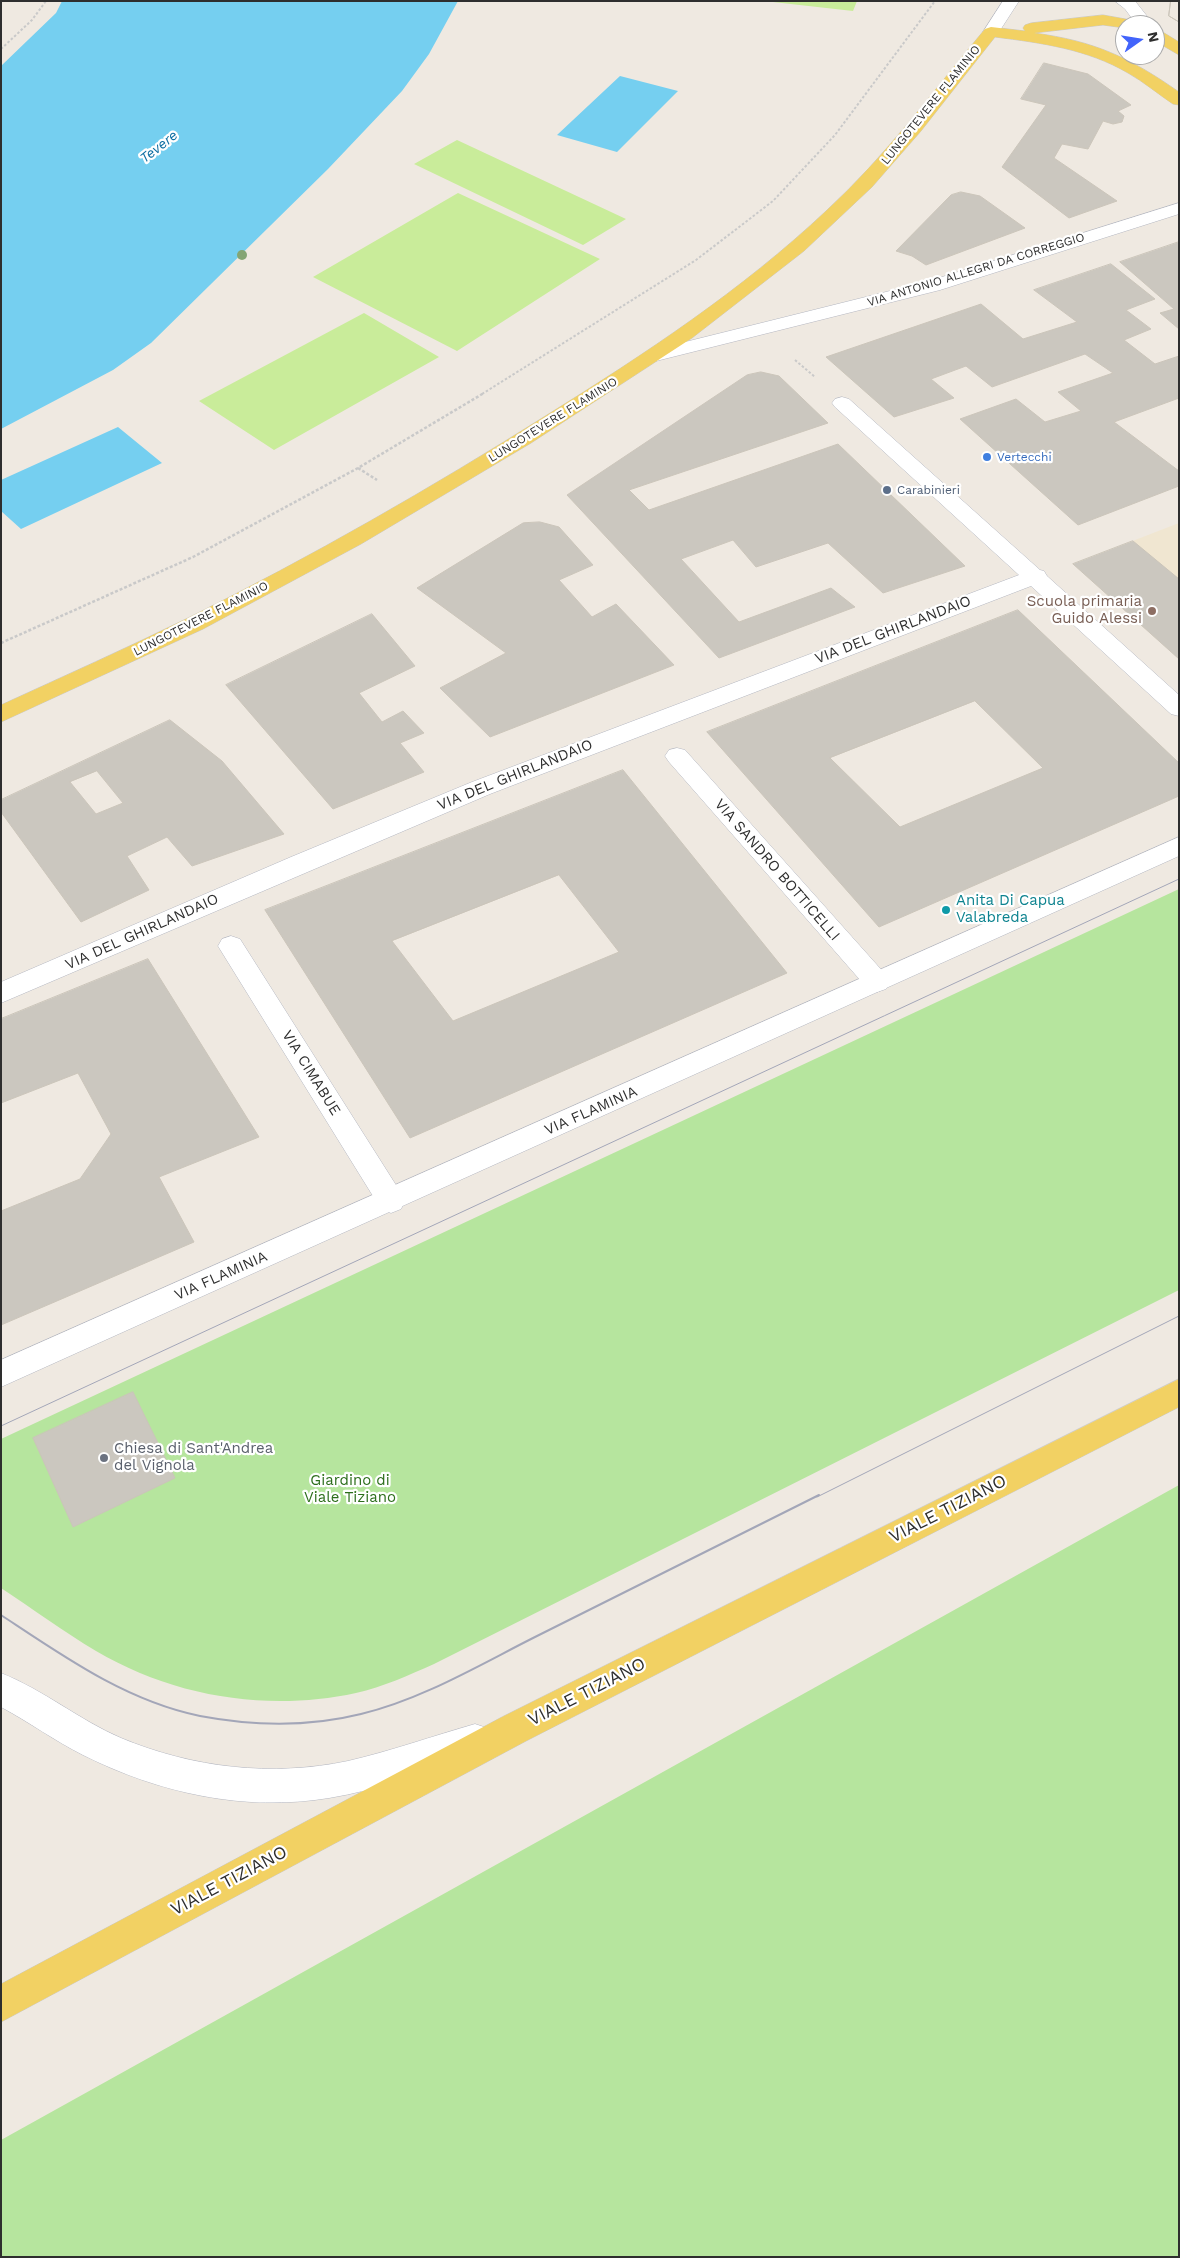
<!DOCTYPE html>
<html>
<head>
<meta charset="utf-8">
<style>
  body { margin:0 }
  #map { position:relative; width:1180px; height:2258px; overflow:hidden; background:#efe9e1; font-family:"Work Sans",sans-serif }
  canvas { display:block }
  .frame { position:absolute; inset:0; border:2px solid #2e2e2e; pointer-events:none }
  .north { position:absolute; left:1115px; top:15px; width:50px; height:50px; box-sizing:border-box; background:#fff; border:1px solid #ababab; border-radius:50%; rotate:77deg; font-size:14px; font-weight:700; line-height:20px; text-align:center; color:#2e2e2e }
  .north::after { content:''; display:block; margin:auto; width:18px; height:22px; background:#4264fb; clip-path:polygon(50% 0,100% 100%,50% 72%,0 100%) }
</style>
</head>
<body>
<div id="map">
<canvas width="1180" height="2258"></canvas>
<div class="frame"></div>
<div class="north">N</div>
</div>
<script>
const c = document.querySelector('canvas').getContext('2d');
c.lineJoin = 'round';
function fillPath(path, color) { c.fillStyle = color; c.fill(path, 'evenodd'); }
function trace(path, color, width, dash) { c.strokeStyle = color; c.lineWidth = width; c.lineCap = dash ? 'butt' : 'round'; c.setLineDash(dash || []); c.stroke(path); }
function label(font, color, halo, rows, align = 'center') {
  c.font = font + ' "Work Sans",sans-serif'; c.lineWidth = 4.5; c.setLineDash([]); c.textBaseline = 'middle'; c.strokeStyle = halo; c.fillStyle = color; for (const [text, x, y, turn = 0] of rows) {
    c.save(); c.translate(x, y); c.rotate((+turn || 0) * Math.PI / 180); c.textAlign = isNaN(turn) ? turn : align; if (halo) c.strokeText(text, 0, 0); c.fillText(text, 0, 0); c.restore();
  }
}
fillPath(new Path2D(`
  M1179,523V659L1073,564Z`), '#f0e6d1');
fillPath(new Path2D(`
  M1179,889V1290L434,1664C409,1675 383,1687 356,1693C268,1712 174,1697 96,1651C64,1632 33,1609 1,1588V1439Z
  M1179,1485V2257H1V2140Z`), '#b6e59e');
fillPath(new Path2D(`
  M764,1H857L853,11Z
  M457,140L626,219L583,245L414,164Z
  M458,193L600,259L457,351L313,277Z
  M364,313L439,357L274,450L199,401Z`), '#c9ec9a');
fillPath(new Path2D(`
  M62,1H458L429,54L402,91L328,169L151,343L113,370L1,429V66L56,13Z
  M620,76L678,91L617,152L557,135Z
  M118,427L162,463L21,529L1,511V480Z`), '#75cff0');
const building = new Path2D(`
  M1171,1H1179V22L1169,16Z
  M1171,1H1179V22L1169,16Z
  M1044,63L1088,74L1131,105L1118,111L1124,116L1122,122L1113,124L1103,121L1088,149L1062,144L1054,158L1117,201L1069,218L1002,167L1046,105L1021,99Z
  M961,192L980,196L1025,228L926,265L912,256L896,251L951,195Z
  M1179,242V329L1160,313L1174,309L1120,262Z
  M1111,264L1155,299L1126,310L1151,329L1124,340L1155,364L1179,356V398L1114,422L1179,471V486L1078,525L960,419L1016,399L1045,422L1081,411L1058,392L1113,373L1085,354L992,387L966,366L931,379L954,398L894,417L826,357L981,304L1023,339L1077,322L1034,290Z
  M761,372L779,376L828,423L629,490L649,510L838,444L965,566L883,593L828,543L756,567L733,540L681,559L739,622L831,588L855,607L719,658L567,495L747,375Z
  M540,522L559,527L593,565L559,580L592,617L616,604L674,665L490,737L440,688L506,653L417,588L523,523Z
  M1133,541L1179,579V659L1073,564Z
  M1018,610L1179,763V796L879,927L707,732ZM975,701L1043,768L900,827L830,758Z
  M372,614L415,666L359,693L382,722L403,711L424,733L400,743L424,772L333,809L226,685Z
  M170,720L222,761L284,834L192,866L167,837L127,856L149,890L81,922L1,812V800ZM97,771L123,803L96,814L70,782Z
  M623,770L787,973L410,1138L265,910ZM559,875L619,952L453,1021L392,941Z
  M148,959L259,1137L159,1177L194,1242L1,1325V1211L80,1179L111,1134L78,1073L1,1103V1019Z
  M133,1392L175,1478L73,1527L33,1438Z`);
fillPath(building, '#cbc7bf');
trace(building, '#cbc5ba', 1);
const minor = new Path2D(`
  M1179,203V214L940,290L656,361L649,359L646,355L649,351L926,282Z
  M842,397L849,399L1040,570L1044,571L1047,576L1179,695V716L1171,714L1031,586L490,794L1,1003V982L291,857L472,782L1019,575L835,407L832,403L835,399Z
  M677,748L685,750L886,975L890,982L886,989L877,992L868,989L669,762L665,756L669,750Z
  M231,936L240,939L401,1193L405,1201L401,1209L391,1213L381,1209L218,946L222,939Z`);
const tertiary = new Path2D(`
  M1179,837V856L1,1387V1360Z
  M1,1673C44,1690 79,1720 121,1738C193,1768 272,1777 348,1761C391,1751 433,1736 475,1724L487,1728L492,1740L487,1752L475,1756C427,1771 379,1790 329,1798C244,1812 159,1793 83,1755C55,1741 29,1722 1,1707Z`);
const secondary = new Path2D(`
  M1003,1H1019L997,35H985L983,32Z
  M1115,1H1135L1154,25H1137L1125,9Z`);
const primary = new Path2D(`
  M1103,15L1142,22L1144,25H1125V28L1103,25L1034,33C1094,41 1129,57 1179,92V105L1173,104C1158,94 1144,82 1128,73C1087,49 1042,43 995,37L921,131L872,187L804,251L692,338L531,443L361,544L203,629L1,722V705C64,676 127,648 188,618C311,557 431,488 547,415C645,354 742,290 826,211C886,156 933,91 985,29L991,27L1025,31L1023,28L1025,25L1031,23Z
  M1155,29L1161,31L1179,42V55L1155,41Z
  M1179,1379V1407L526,1741L1,2022V1984L502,1717Z`);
trace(minor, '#b4b7c1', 1);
trace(tertiary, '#b4b7c1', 1);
trace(secondary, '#b4b7c1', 1);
trace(primary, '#c9c9c9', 1);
trace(new Path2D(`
  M1,49L32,20L46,1
  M795,360L815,377
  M482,394L696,260L773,201L835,135L935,1`), '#c9c9c9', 2, [2.5, 2]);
trace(new Path2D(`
  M358,468L377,480
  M1,643L193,557L358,468L484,393`), '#c9c9c9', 2.5, [3, 2]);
fillPath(minor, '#fff');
fillPath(tertiary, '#fff');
fillPath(secondary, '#fff');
fillPath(primary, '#f2d163');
trace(new Path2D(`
  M1,1426L1179,879
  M817,1497L1179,1316`), '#a3a6b8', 1);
trace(new Path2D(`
  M1,1615C63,1656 126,1701 200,1716C253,1726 309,1727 361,1714C423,1699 481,1664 537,1636C631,1589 725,1542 819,1495`), '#a3a6b8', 2);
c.fillStyle = '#84a574';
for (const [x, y] of [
  [242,255]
]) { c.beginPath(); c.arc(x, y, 5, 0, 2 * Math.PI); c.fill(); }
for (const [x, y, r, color] of [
  [987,457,5,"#3f7fe0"],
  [887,490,5,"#5c6f8a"],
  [1152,611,5,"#8d6e63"],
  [946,910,5,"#0f9aa8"],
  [104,1458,5,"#6b7280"]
]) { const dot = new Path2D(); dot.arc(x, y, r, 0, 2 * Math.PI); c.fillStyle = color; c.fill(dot); trace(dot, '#fff', 2); }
label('12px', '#2e2e2e', '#fff', [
  ["LUNGOTEVERE FLAMINIO",931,105,-51],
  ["VIA ANTONIO ALLEGRI DA CORREGGIO",976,270,-17],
  ["LUNGOTEVERE FLAMINIO",553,420,-32],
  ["LUNGOTEVERE FLAMINIO",201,619,-27]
]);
label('12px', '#366cbe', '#fff', [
  ["Vertecchi",997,457]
], 'left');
label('12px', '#4e5e75', '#fff', [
  ["Carabinieri",897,490]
], 'left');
label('italic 14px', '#0d6fa3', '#fff', [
  ["Tevere",159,147,-38]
]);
label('15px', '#785e54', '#fff', [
  ["Scuola primaria",1142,602],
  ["Guido Alessi",1142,619]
], 'right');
label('15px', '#2e2e2e', '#fff', [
  ["VIA DEL GHIRLANDAIO",893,630,-21],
  ["VIA DEL GHIRLANDAIO",515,775,-22],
  ["VIA SANDRO BOTTICELLI",777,870,49],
  ["VIA DEL GHIRLANDAIO",142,932,-24],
  ["VIA CIMABUE",311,1073,58],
  ["VIA FLAMINIA",591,1111,-24],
  ["VIA FLAMINIA",221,1276,-24]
]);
label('15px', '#0d838f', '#fff', [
  ["Anita Di Capua",956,901],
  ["Valabreda",956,918]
], 'left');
label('15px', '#5b616d', '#fff', [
  ["Chiesa di Sant'Andrea",114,1449],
  ["del Vignola",114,1466]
], 'left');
label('15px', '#2c6e1b', '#fff', [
  ["Giardino di",350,1481],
  ["Viale Tiziano",350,1498]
]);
label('18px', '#2e2e2e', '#fff', [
  ["VIALE TIZIANO",948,1509,-27],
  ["VIALE TIZIANO",587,1692,-27],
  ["VIALE TIZIANO",229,1881,-28]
]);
</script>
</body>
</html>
